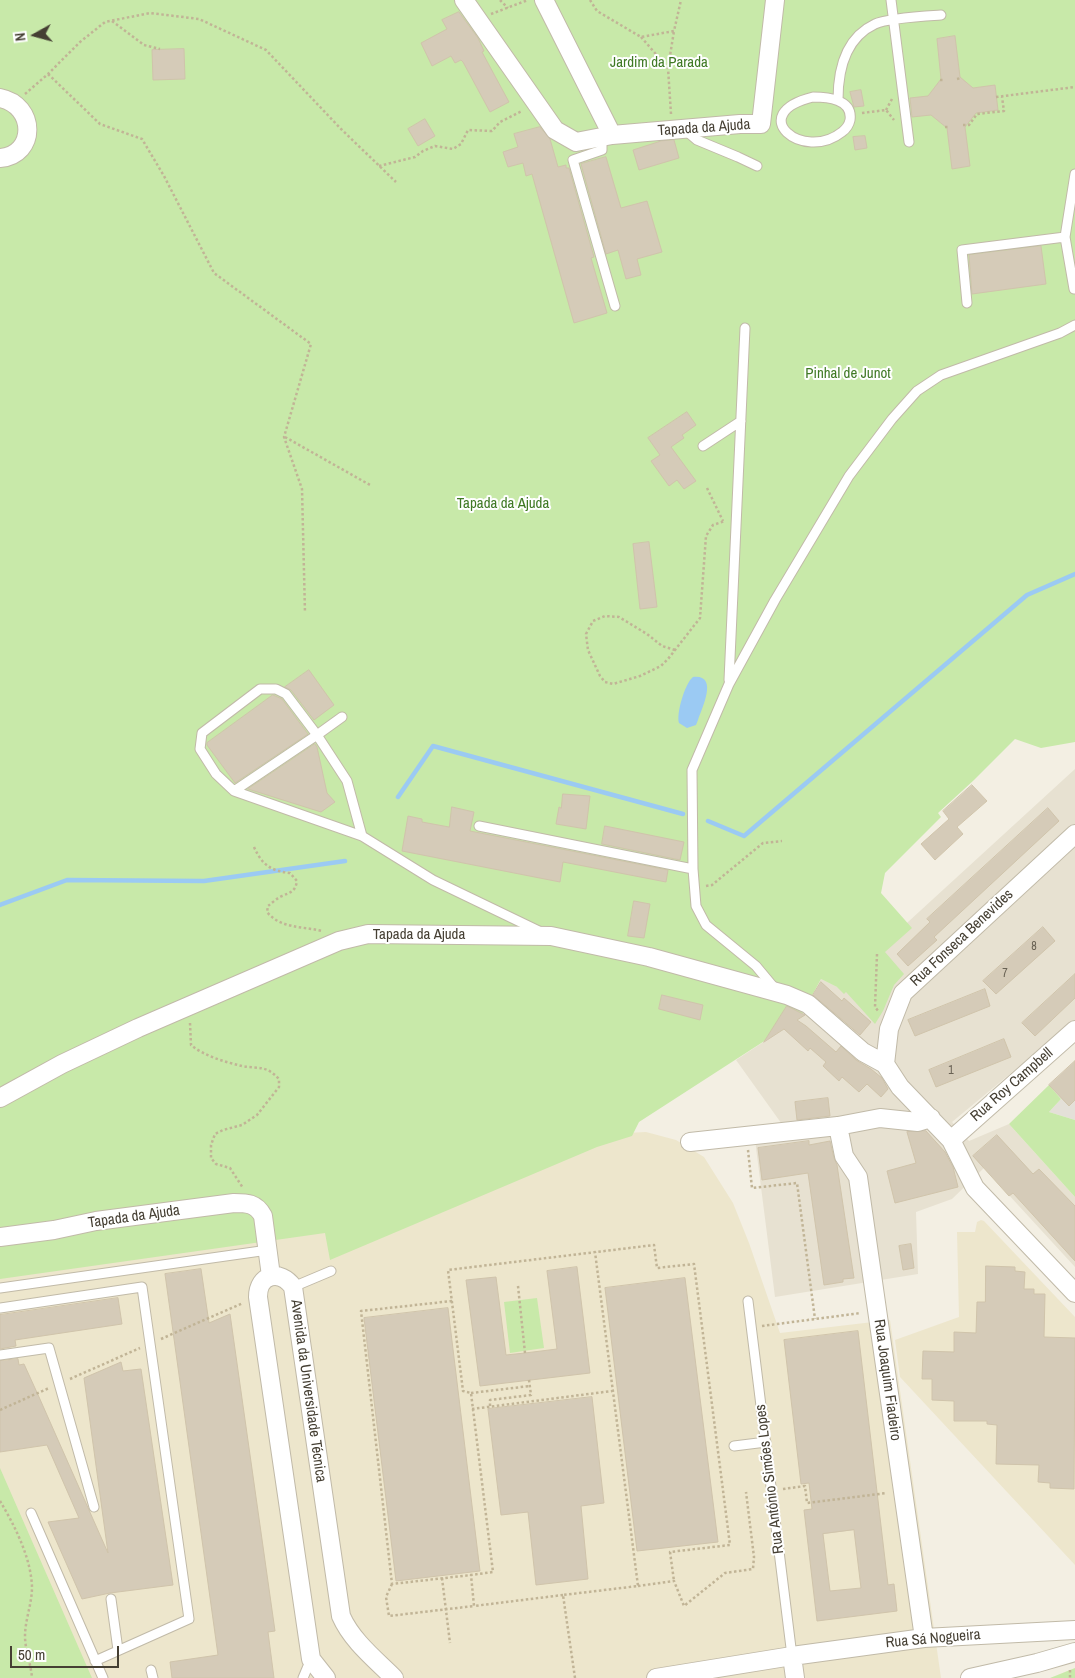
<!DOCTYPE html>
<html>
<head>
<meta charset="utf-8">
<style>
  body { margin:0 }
  #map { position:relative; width:1075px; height:1678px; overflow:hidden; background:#f3efe3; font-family:"Archivo Narrow",sans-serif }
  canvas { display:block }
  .north { position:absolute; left:10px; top:10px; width:50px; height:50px; -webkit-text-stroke:4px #fff; paint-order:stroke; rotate:263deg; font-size:14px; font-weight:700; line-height:20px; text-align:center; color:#453f33 }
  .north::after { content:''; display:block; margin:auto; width:18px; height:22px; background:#453f33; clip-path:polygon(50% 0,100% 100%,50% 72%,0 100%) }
  .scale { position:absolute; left:10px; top:1646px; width:109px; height:22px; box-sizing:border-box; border:2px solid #453f33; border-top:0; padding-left:6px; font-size:15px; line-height:18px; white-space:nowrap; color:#453f33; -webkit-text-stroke:4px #fff; paint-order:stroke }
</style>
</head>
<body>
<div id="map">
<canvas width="1075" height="1678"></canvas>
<div class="north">N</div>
<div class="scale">50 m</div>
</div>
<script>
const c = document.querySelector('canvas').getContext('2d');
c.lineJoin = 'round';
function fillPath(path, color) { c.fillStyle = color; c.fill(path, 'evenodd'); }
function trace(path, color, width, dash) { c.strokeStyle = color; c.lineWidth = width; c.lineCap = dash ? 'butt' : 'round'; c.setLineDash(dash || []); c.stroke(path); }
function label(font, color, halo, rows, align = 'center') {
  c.font = font + ' "Archivo Narrow",sans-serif'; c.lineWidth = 4; c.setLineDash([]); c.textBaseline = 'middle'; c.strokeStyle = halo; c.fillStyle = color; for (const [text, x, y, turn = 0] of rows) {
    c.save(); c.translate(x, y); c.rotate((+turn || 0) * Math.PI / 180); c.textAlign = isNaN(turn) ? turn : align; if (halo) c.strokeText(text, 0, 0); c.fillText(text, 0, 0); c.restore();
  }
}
fillPath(new Path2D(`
  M1075,769V1020L952,1122L969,1141L1009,1124L1075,1197V1267L984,1168L952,1199L916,1212L918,1274L775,1297L754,1132L784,1127L736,1060L800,1018L821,979L837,987Z`), '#e7e1d1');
fillPath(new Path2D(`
  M1075,1061V1120L1049,1112L1061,1099L1049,1085Z`), '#e4e0d8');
fillPath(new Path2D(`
  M646,1132L676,1140L704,1157L733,1203L749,1243L780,1333L890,1320L941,1678H87L0,1478V1277L626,1133Z
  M981,1220L984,1221L1075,1317V1565L900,1377L895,1340L959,1317L957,1232H975L977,1222Z`), '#ede6cc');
fillPath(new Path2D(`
  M0,0H1075V742L1041,748L1015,739L974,780L938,813L941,817L885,873L881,893L912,928L885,952L904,974L894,985L883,1011L875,1024L846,992L844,994L837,987L821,979L800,1018L639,1122L632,1136L597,1147L330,1260L325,1233L0,1279Z
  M1049,1085L1061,1099L1049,1112L1075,1120V1197L1009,1124Z
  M537,1298L544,1348L510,1353L504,1302Z
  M0,1468L92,1678H0Z
  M1075,1668V1678H1050Z`), '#c8e9a9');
fillPath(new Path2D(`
  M693,677C719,674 702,708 698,720L696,725L687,728L679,723C676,714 685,683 693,677Z`), '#9bcaf3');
trace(new Path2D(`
  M398,797L433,746L683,814
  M708,821L744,836L1027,595L1075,574
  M0,905L67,880L204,881L345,861`), '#9bcaf3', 4.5);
const building = new Path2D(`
  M459,12L478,38L484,51L482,52L509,102L490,112L463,62L461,60L455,63L451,56L432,66L421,43L447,29L442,20Z
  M955,36L960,77L973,88L995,85L998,110L976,113L965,127L970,166L952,169L947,128L931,115L912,117L910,98L928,96L941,79L937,39Z
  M184,49L185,79L153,80L152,50Z
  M861,90L864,106L854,107L850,92Z
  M425,119L435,136L418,146L408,129Z
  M540,127L550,139L558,167L566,165V168H569L594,257L591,258L607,313L574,323L532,174L526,176L523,163L508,167L503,152L518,147L514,134Z
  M865,136L867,148L855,150L853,137Z
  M674,140L679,158L639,170L633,150L661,141Z
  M606,157L621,208L647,201L662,252L637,259L641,275L626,279L618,250L606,254L581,164Z
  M1041,246L1046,284L972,294L969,255Z
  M687,412L696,425L682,435L684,438L671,447L696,481L684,489L677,480L669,486L651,461L660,455L648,438Z
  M649,542L657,607L640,609L633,544Z
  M309,670L334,705L314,720L291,690L285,687Z
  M273,695L282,699L308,734L235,783L207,745V743Z
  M315,744L317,747L327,793L335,802L321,812L248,789Z
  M972,785L987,801L957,827L963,834L935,860L921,844L949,819L943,811Z
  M563,794L590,796L586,829L556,824L559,807L561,808Z
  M452,807L474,812L470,831L668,870L666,882L563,862L560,882L402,851L408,816L422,819V822L449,827Z
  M1048,808L1059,821L934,937L937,940L908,966L897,954L930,922L927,919Z
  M605,826L684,842L680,860L602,844Z
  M634,901L650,904L644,938L628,936Z
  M1043,927L1055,941L996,994L983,981Z
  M1075,974V998L1035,1036L1022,1023Z
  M821,982L842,1001L844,998L871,1022L860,1035L813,995Z
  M985,989L990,1006L915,1036L908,1020Z
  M662,995L703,1005L700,1020L659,1009Z
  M787,1006L805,1015L797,1020L806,1026L836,1052L841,1046L856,1060L871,1069L882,1078L888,1089L881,1097L867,1084L859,1092L842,1077L839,1081L823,1066L826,1062L810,1048L808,1051L784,1029L764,1042Z
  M1004,1039L1011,1057L936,1087L929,1070Z
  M1075,1061V1100L1069,1106L1049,1085Z
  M828,1098L830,1116L797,1120L795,1102Z
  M926,1131L945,1152L953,1167L958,1187L895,1203L887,1171L916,1163L907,1132Z
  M997,1135L1033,1174L1039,1169L1075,1206V1261L1013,1193L1009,1196L973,1156Z
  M809,1141V1145L830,1141L834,1158L837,1165L854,1278L843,1279V1282L824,1285L808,1173L762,1180L758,1148Z
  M911,1244L914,1268L903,1270L899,1246Z
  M986,1266L1015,1267V1271L1025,1272L1024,1289H1034V1294H1045L1044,1337L1075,1338L1074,1489L1050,1488V1483L1038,1482L1039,1465L996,1464L997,1425L987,1424V1421H954V1401L932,1400V1379H922L923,1351L954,1352V1332L976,1333L977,1302H985Z
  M577,1267L590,1373L480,1386L466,1280L496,1277L506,1355L525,1353L557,1349L547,1271Z
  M201,1269L209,1323L230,1314L275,1631L268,1632L274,1678H172L170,1662L218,1655L165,1274Z
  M685,1278L718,1542L637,1551L605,1288Z
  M118,1298L122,1324L15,1340L16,1346L0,1349V1315Z
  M448,1308L480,1571L396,1581L364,1318Z
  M858,1331L888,1585L894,1584L897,1611L817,1621L804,1510L812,1509L809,1483L801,1484L784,1340ZM854,1530L861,1588L830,1591L823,1534Z
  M18,1359L19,1365L24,1364L39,1397L108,1553L84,1378L121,1362L123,1371L141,1369L173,1585L110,1593L82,1599L48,1522L79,1518L47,1445L0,1452V1361Z
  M592,1397L604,1503L581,1506L588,1579L536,1585L528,1512L501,1515L488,1409Z`);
fillPath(building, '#d5cbb8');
trace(building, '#d0c4ab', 1);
const lane = new Path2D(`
  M891,0L909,142
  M813,97C827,97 853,99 850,120C849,125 846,129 842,132C803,163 744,114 813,97Z
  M838,100C838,70 845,38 875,24C887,18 925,16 941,15
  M684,129L697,140L738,157L757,166
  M602,138V150L573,160L615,306
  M1074,289L1065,237L1075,174
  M967,303L962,250L1065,237
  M703,446L741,421
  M729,680L745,328
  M342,717L317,735L347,781L362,836
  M234,791L317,735L286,694L276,689H260L202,733L200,749L216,774L234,791L362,836L433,880L541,932
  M479,826L693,869
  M776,990L756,966L706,925L696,906L693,869L692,770L729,684L775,600L849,476L892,419L917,391L941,375L1060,333L1075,325
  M293,1287L331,1271
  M0,1288L268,1250
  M748,1301L792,1656
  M0,1308L142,1287L189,1619L95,1661
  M0,1355L49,1348L94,1507
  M734,1446L766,1442
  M31,1513L103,1678
  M111,1599L118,1650
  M151,1670L153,1678
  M303,1678L311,1659`);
const street = new Path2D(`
  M464,0L555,130L576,142L612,135L740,124H761L775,0
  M544,0L612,135
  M0,98C36,105 37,155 0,158
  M885,1064L889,1029L903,993L1075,834
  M0,1098L62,1064L138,1028L339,941L368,934L551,936L649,957L787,995L808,1004L863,1052L885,1064L900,1087L951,1140L975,1188L1075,1293
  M838,1126L844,1156L858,1177L924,1638
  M951,1140L1075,1030
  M690,1142L838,1126L880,1118L918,1122L931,1118
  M0,1237L54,1230L96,1221L234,1203C247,1203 256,1203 263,1216L271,1276
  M792,1656L795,1678
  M326,1678L311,1659L258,1297C258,1274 280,1269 293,1287L341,1616C352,1641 375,1659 394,1678
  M656,1678L792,1656L924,1638L1075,1630
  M970,1678L1037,1663L1075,1652`);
trace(lane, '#c1baa8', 11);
trace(street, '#c1baa8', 20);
trace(new Path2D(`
  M500,0L508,8
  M590,0L597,11L641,37L674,31L681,0
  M491,14L528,0
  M112,21L144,45L160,49
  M641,37L668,68
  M48,74L100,124L142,139L164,176L214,273L311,344L284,437L302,489L305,613
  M957,79L961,78
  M940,80H944
  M25,94L48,74L80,42L105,22L150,13L199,19L266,50L341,129L396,182
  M996,97L1075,87
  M886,110L892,99
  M862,113L886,110L894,120
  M671,114L668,68L674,31
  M963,125H969L977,114L1004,111L1002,97
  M945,127H949
  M379,166L415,157L423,151L435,146L453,149L461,144L468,130L492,131L500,122L522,111
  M285,437L370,485
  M707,488L723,521
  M675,650L662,646L647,634L619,617L605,616L593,621L586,634L588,650L600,676L605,682L613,684L640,676L661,666L668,659L700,618L706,536L713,525L725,521
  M254,847C262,865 271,871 290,873L297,881C295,892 291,892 282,896C277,898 272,903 268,906L267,912C281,929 302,926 322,931
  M706,886L712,885L763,843L782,841
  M877,954L875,1007L879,1012
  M190,1023L191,1045C204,1056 225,1062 242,1066C259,1069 266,1065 279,1079V1087L257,1115L242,1125L223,1130L215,1134L211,1145V1158L216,1164L230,1168L243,1188
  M748,1150L752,1188L797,1183L815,1319
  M518,1286L525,1353
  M452,1301L361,1311L392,1584L471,1575
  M762,1326L861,1313
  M161,1339L243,1303
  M70,1379L140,1348
  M471,1393L530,1386
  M490,1406V1400L531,1395L529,1380
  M472,1409L612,1391
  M0,1410L49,1388
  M783,1489L805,1486L807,1503L887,1493
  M0,1501C15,1526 31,1558 32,1587C32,1604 25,1620 25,1636C25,1650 31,1664 32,1678
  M442,1578L450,1643
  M392,1584L386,1597L389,1616L474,1606
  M638,1586L674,1581L684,1606L725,1573L753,1569L754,1557L746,1492
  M563,1595L474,1606L471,1575L493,1572L471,1393L463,1391L448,1270L654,1245L657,1268L694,1264L730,1545L670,1552L674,1581
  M1070,1670V1678
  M575,1678L563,1595L638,1586L595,1252`), '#c1b496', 2.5, [2.5, 2.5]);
trace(lane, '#fff', 9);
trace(street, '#fff', 18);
label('12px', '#696254', null, [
  ["8",1034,947],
  ["7",1005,974],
  ["1",951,1071]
]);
label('15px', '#3f7924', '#fff', [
  ["Jardim da Parada",659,63],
  ["Pinhal de Junot",848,374],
  ["Tapada da Ajuda",503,504]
]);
label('15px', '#453f33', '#fff', [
  ["Tapada da Ajuda",704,128,-4],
  ["Tapada da Ajuda",419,935],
  ["Rua Fonseca Benevides",962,938,-43],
  ["Rua Roy Campbell",1012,1085,-41],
  ["Tapada da Ajuda",134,1217,-8],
  ["Rua Joaquim Fiadeiro",887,1380,82],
  ["Avenida da Universidade Técnica",308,1391,82],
  ["Rua António Simões Lopes",770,1479,-97],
  ["Rua Sá Nogueira",933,1639,-5]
]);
</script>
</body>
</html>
